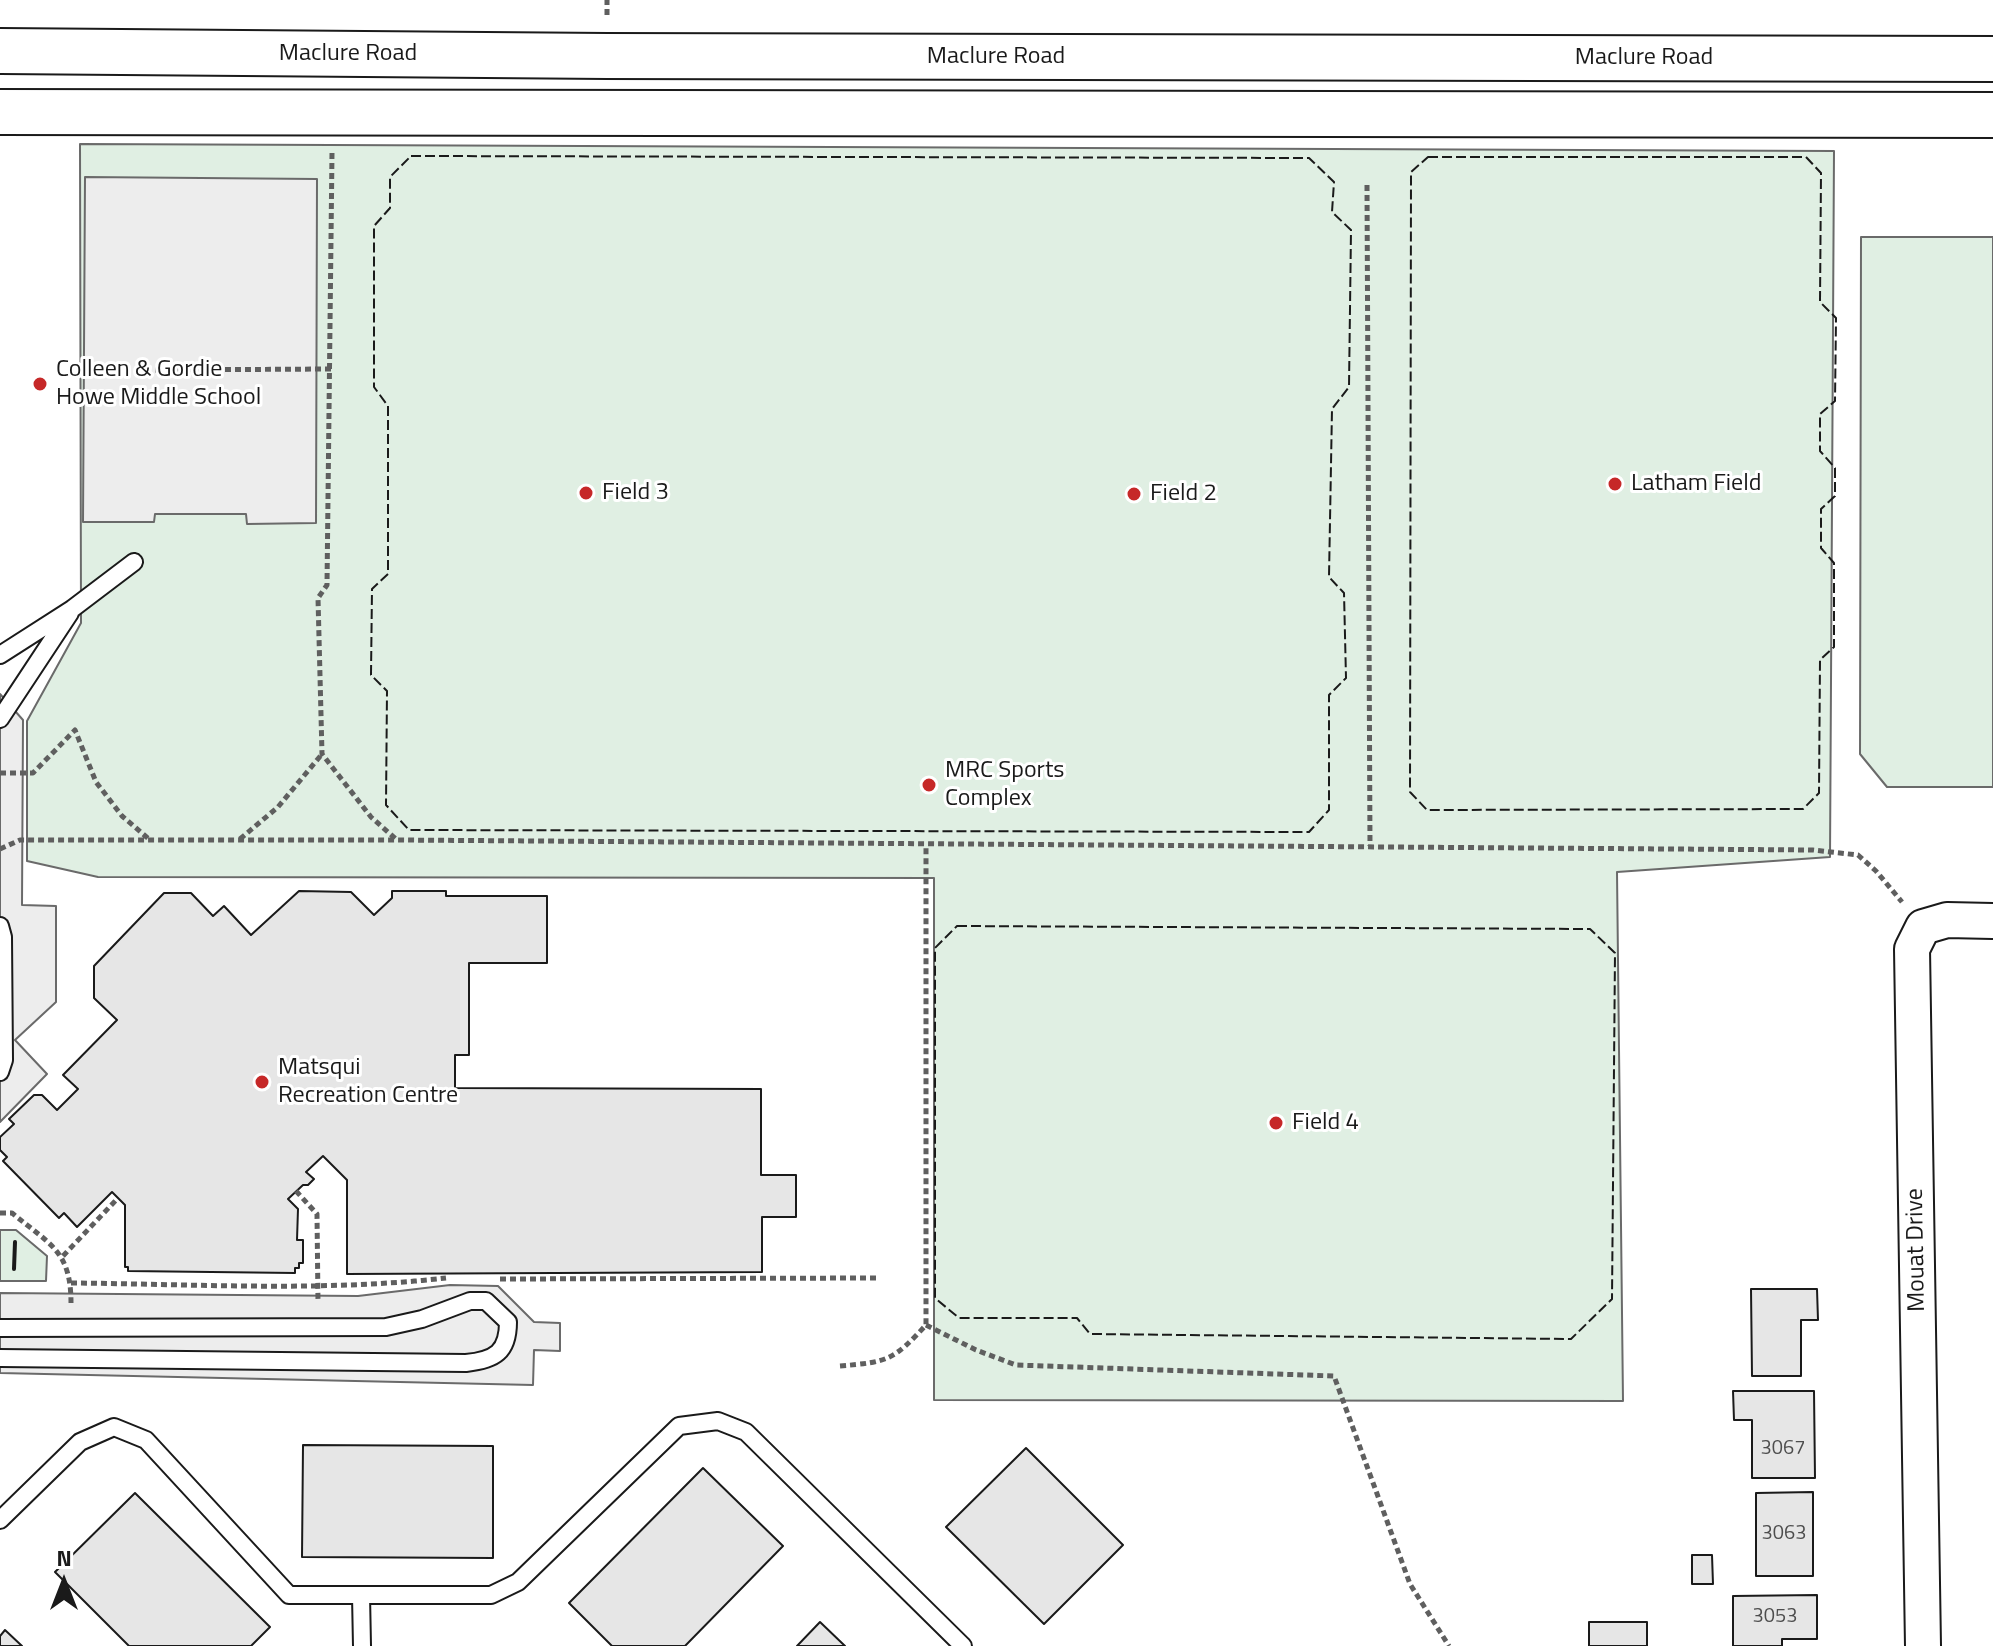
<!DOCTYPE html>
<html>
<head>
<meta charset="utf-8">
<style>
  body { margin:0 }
  #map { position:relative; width:1993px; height:1646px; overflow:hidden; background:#fff; font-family:"Titillium Web",sans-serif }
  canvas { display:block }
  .north { position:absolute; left:24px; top:1542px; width:80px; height:80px; -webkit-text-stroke:6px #fff; paint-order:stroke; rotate:0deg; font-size:22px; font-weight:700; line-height:32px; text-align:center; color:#1a1a1a }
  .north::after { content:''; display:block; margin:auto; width:28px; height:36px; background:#1a1a1a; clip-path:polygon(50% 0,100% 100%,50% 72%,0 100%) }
</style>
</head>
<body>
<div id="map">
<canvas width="1993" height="1646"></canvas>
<div class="north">N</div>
</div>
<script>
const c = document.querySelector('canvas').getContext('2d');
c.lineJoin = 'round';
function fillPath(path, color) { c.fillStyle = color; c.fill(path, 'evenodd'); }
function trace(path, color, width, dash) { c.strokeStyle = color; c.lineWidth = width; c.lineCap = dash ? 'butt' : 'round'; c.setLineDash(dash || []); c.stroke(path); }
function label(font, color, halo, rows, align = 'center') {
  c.font = font + ' "Titillium Web",sans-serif'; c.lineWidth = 6; c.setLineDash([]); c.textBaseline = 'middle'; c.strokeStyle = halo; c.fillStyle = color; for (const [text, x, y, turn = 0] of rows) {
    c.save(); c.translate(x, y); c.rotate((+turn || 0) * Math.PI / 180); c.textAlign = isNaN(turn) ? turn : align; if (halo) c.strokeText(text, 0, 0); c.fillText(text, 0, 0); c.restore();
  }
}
const green = new Path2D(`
  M80,144L1834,151L1830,857L1617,872L1623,1401L934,1400V878L98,877L27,861V721L81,623Z
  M1861,237H1993V787H1887L1860,754Z
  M0,1230H16L47,1256L46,1281H0Z`);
fillPath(green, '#e0efe3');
trace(green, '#6a6a6a', 2);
const parking = new Path2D(`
  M85,177L317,179L316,523L247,524L246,514H155L154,522H83Z
  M0,694L23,720L22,905L56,906V1002L15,1040L47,1074L0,1122Z
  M450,1285L498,1286L534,1322L560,1323V1351L534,1350L533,1385L0,1373V1293L358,1296Z`);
fillPath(parking, '#ededed');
trace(parking, '#6a6a6a', 2);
const building = new Path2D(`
  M299,891L351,892L374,915L392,898V891H446V896H547V963H469V1055H455V1088L761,1089V1175H796V1217H762V1272L347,1274V1180L323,1156L306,1172L314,1179L308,1185H303L288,1199L298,1209L297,1240H303V1263H299V1268H295V1273L128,1271V1267H125V1205L112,1192L77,1227L64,1213L59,1218L3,1161L7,1157L0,1150V1137L14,1124L9,1119L34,1095H42L57,1110L78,1089L63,1075L117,1020L94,998V966L164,893H191L213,916L224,906L251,935Z
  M1751,1289H1817L1818,1320H1801V1376H1752Z
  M1733,1391H1814L1815,1478H1752V1420H1734Z
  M303,1445L493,1446V1558L302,1557Z
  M1026,1448L1123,1545L1044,1624L946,1527Z
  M703,1468L783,1546L685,1646H612L569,1603Z
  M1813,1492V1576H1756V1493Z
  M135,1493L270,1627L251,1646H129L55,1572Z
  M1692,1555H1712L1713,1584H1692Z
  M1817,1595V1639H1782V1646H1733V1596Z
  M820,1622L845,1646H797Z
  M1589,1622H1647V1646H1589Z
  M5,1630L22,1646H0V1636Z`);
fillPath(building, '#e6e6e6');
trace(building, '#1a1a1a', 2);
const lane = new Path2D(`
  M0,655L72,609L134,562
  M0,719L70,613
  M0,926L3,937L4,1060L0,1072
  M0,1328L386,1327L422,1319L470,1301H486L508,1322C508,1352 495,1360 466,1363L0,1358
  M0,1520L80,1442L114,1427L146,1440L289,1595H491L518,1582L679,1426L718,1421L746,1432L963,1646
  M361,1595L362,1646`);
const street = new Path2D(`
  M1923,1646L1912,949L1923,927L1947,920L1993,921`);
const secondary = new Path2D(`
  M0,51L607,56L1993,59
  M0,112L1993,115`);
trace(lane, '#1a1a1a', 20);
trace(street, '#1a1a1a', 38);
trace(secondary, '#1a1a1a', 48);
trace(new Path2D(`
  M607,15V0
  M332,153L327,585L318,598L322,754L371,817L397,840
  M1367,185L1370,846
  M155,370L331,369
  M0,773H33L75,730L96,782L122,816L150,840
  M240,839L278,807L322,754
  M0,849L20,840H397L1813,850L1858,855L1876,871L1902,902
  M296,1191L317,1214L318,1302
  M0,1213H12C49,1244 71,1250 71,1303
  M63,1256L118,1198
  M500,1279L876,1278
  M71,1283C196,1284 322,1292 446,1278
  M926,1325L976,1350L1016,1365L1334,1376L1410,1584L1449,1646
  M840,1366C887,1362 893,1361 926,1325V845`), '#5f5f5f', 5, [6, 4]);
trace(lane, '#fff', 16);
trace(street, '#fff', 34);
trace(secondary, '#fff', 44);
trace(new Path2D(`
  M411,156L1309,158L1334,182L1332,212L1351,230L1349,387L1332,409L1329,577L1344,593L1346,678L1329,695V810L1309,832L409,830L386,805L387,691L371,675L372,589L388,574V406L374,387V226L390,208V177Z
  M1428,157H1806L1821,173L1820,302L1836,318L1835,401L1820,414V451L1835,468V496L1821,509V548L1834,563V647L1820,660L1819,793L1803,809L1427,810L1410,792L1411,172Z
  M957,926L1590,929L1615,953L1612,1299L1571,1339L1090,1334L1077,1318H959L935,1298V948Z`), '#1a1a1a', 2, [10, 4]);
trace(new Path2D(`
  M14,1269L15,1242`), '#1a1a1a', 4);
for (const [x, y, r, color] of [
  [40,384,8,"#c62828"],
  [1615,484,8,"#c62828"],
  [586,493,8,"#c62828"],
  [1134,494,8,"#c62828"],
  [929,785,8,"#c62828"],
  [262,1082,8,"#c62828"],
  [1276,1123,8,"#c62828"]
]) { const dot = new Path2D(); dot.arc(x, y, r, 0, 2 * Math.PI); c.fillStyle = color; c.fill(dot); trace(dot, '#fff', 3); }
label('20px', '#4d4d4d', null, [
  ["3067",1783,1449],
  ["3063",1784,1534],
  ["3053",1775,1617]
]);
label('24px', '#1a1a1a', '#fff', [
  ["Maclure Road",348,54],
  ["Maclure Road",996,57],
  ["Maclure Road",1644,58],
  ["Mouat Drive",1917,1250,-91]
]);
label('24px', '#1a1a1a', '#fff', [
  ["Colleen & Gordie",56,370],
  ["Howe Middle School",56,398],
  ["Latham Field",1631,484],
  ["Field 3",602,493],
  ["Field 2",1150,494],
  ["MRC Sports",945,771],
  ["Complex",945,799],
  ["Matsqui",278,1068],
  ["Recreation Centre",278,1096],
  ["Field 4",1292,1123]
], 'left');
</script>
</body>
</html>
